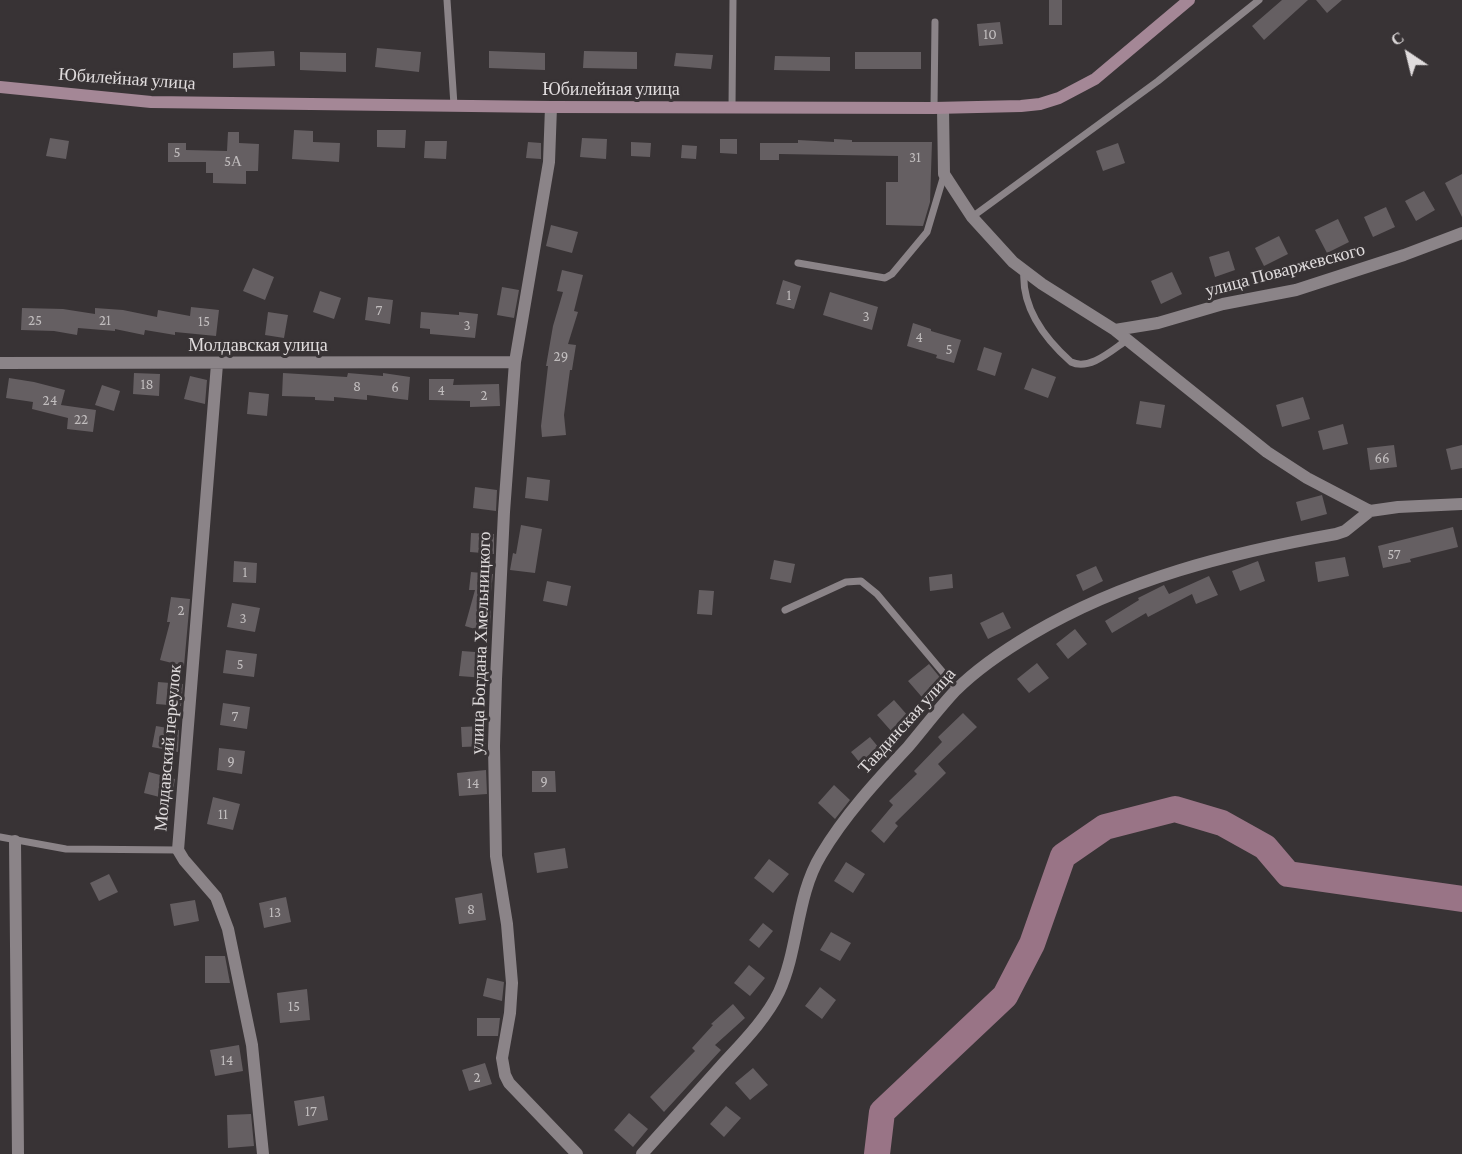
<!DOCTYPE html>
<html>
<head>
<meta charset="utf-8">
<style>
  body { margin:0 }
  #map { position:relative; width:1462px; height:1154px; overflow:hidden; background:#383335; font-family:"Crimson Pro",serif }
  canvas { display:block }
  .north { position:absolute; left:1378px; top:24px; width:60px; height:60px; -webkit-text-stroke:4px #383335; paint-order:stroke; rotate:325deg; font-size:16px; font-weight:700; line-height:24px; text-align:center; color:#e0dcdd }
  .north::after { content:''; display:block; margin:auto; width:21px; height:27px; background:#e0dcdd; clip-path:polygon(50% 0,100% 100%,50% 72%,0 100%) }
</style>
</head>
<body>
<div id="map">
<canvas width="1462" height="1154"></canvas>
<div class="north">С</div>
</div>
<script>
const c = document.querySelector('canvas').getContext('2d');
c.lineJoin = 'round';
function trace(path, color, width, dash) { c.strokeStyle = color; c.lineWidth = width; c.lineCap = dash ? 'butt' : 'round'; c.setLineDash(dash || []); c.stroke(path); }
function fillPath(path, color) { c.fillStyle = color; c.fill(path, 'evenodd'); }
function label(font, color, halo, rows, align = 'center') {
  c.font = font + ' "Crimson Pro",serif'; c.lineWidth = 6; c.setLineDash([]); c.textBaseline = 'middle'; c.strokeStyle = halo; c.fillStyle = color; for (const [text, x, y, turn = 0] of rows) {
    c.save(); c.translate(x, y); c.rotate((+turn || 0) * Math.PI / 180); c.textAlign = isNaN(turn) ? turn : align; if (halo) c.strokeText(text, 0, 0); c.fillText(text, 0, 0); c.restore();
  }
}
trace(new Path2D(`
  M877,1154L882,1112L1005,996L1032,944L1063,856L1105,827L1175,809L1222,823L1265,847L1288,874L1462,899`), '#997486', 26);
fillPath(new Path2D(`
  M1049,0H1062V25H1049Z
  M1282,0H1308L1264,40L1252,26Z
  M1316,0H1342L1327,13Z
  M1000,22L1003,44L979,46L977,24Z
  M377,48L421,52L419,72L375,67Z
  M274,51L275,66L233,68V53Z
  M489,51L545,53V70L489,68Z
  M584,51L637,52V69L583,68Z
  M300,52L346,53V72L300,70Z
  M855,52H921V69H855Z
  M676,53L713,55L711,69L674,66Z
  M775,56L830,57V71L774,70Z
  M294,130L313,131V142L340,143L339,162L292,159Z
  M377,130H406L405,148L377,147Z
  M228,132H239V143L259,144L258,171H246V184L213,183V173H206V162H168V143H186V150L227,151Z
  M50,138L69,141L66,159L46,156Z
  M582,138L607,139L606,159L580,157Z
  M720,139H737V154L720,153Z
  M834,139L852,140V142H932L930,202L923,226L886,225V182H898V156L779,154V160H760V143H798V140L834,142Z
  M425,141H447L446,159L424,158Z
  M528,142L541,143V159L526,158Z
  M631,142L651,143L650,157L631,156Z
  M1118,143L1125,163L1103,171L1096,151Z
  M682,145L697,146L696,159L681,158Z
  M1462,174V217L1445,183Z
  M1424,191L1435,210L1416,221L1405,201Z
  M1386,207L1395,227L1373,237L1364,217Z
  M1338,219L1349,242L1327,253L1315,230Z
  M551,225L578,232L572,253L546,246Z
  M1279,236L1288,254L1264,266L1255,248Z
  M1229,251L1235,270L1215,277L1209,257Z
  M253,268L274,277L265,300L243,291Z
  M562,270L583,275L574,311L578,312L568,344L576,345L572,370H570L564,415L566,435L542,437L541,426L548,366H546L553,326L563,292L557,291Z
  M1172,272L1182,294L1161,304L1151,281Z
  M783,280L801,286L794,309L776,304Z
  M502,287L519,290L514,318L497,315Z
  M320,291L341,298L334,319L313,312Z
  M830,292L878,307L872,330L823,315Z
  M368,297L393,300L390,324L365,320Z
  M191,307L219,310L216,336L175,332V335L145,330L144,335L115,329V331L78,328L77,335L54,331L21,330L22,308L63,309L95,314V308L123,310L157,317L158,310L190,316Z
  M268,312L288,315L284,338L265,335Z
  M421,312L459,315V312L478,314L475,338L430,334V329L420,328Z
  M913,323L931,329V331L961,340L954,363L936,358L937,355L907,346Z
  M984,347L1002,353L995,376L977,370Z
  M1032,368L1056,377L1048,398L1024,389Z
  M134,373L160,374L159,396L133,394Z
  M283,373L347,377L348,373L383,376V373L410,377L408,400L367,395V400L334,397V401L315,400V397L282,396Z
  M190,376L207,380L205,404L184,399Z
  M9,378L34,382L65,390L61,405L96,410L93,432L67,429L68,418L32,409L33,402L6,398Z
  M429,379H454L453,385L499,384L500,406L470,407V401L429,400Z
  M102,385L120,391L114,411L95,405Z
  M249,392L269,394L267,416L247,414Z
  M1303,397L1310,419L1282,427L1276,405Z
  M1140,401L1165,405L1161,428L1136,424Z
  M1343,424L1348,444L1323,450L1318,431Z
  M1394,445L1397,467L1370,470L1367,448Z
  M1462,445V468L1451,470L1446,449Z
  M527,477L550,480L548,501L525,498Z
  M475,487L497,490L496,511L473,508Z
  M1322,495L1327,514L1301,521L1296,502Z
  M521,525L542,529L535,573L510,570L513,553L516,554Z
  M1453,527L1458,547L1410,559L1411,562L1383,568L1378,546Z
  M471,533L494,534V554L470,552Z
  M1345,557L1349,576L1318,582L1315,562Z
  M774,560L795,564L791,583L770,579Z
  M234,561L257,563L256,583L233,582Z
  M1258,561L1265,581L1240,591L1232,571Z
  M1096,566L1103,581L1083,591L1076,575Z
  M471,572L493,574L489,610H491L490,625L488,633L465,626L475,590H469Z
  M952,574L953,588L930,591L929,577Z
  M1209,576L1218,595L1196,604L1192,594L1148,617L1146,613L1112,633L1105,621L1139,600L1138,598L1164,585L1169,594Z
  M547,581L571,586L567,606L543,601Z
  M699,590L714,591L712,615L697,614Z
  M171,597L190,599L184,666L160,660L170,622H167Z
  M232,603L260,608L255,632L227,627Z
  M1003,612L1011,628L988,639L980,623Z
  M1075,629L1087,644L1068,659L1056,644Z
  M226,650L257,654L254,677L223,673Z
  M462,651L488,653L485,678L459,676Z
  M1037,663L1049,678L1029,693L1017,679Z
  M929,664L947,686L927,703L908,681Z
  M158,682L183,684L181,706L156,704Z
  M894,700L909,717L892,732L877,715Z
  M223,703L250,707L247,729L220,725Z
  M963,713L977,727L938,764L946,773L895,823L898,826L884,843L871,831L893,805L889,801L917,774L914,771L942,742L938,737Z
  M156,726L179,730L178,752L152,747Z
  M484,726L486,746L462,747L461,727Z
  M870,737L884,754L865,769L851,752Z
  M219,748L245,751L242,774L217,770Z
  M486,770L487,794L459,796L457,773Z
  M532,771H555L556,792H532Z
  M149,772L175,779L171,800L144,793Z
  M834,785L850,800L835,819L818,803Z
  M213,797L240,804L233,830L207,824Z
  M565,848L568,868L537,873L534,853Z
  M769,859L789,874L773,893L754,878Z
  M846,862L865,874L853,893L834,881Z
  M109,874L118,892L99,901L90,883Z
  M482,893L486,920L459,924L455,898Z
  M286,897L291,922L264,928L259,903Z
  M195,900L199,921L174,926L170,904Z
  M763,923L773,931L759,948L749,940Z
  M831,932L851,943L840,961L820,950Z
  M205,956H225L230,983H205Z
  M749,965L765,978L750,996L734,983Z
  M487,978L504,982L502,1001L483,996Z
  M820,987L836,1000L822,1019L805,1006Z
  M307,989L310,1020L280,1023L277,993Z
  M733,1004L745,1018L715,1045L721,1050L664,1112L650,1097L695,1051L692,1048L713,1025L711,1024Z
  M477,1018H500L498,1036H477Z
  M239,1045L243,1071L215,1076L210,1050Z
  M485,1063L492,1084L469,1091L462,1070Z
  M753,1068L768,1085L750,1100L735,1083Z
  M324,1096L328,1120L298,1126L294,1101Z
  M726,1106L741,1118L724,1137L710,1124Z
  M629,1113L648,1129L633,1147L614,1130Z
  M251,1114L254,1146L228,1148L227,1115Z`), '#655f62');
trace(new Path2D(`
  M447,0L454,105
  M732,107L733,0
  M934,108L935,22
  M972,217L1158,81L1259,0
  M798,263L885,278L892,274L927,232L944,175
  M1024,270C1021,307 1044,338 1071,362C1090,371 1112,350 1127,340
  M785,610L846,582L861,581L877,594L957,689
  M0,837L66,849L178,850`), '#8b8488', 7);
trace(new Path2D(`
  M551,107L549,162L515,362L504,512L496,679L494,746L496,856L507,924L512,983L510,1013L502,1058L505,1075L509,1083L577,1154
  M943,108L944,174L972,217L1013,262L1042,284L1115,330L1267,452L1307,478L1370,511
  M1115,330L1158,323L1223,304L1296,290L1404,255L1462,233
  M0,363L515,362
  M217,364L178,850L184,860L216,897L228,929L252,1045L263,1154
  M15,841L18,1154
  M642,1154C668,1125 695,1095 721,1066C742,1043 766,1019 779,992C799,948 796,896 821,855C844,816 877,780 908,747C924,728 939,708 956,690C978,668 1005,650 1032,634C1125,579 1229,553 1336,534L1345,531L1370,511L1398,507L1462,504`), '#8b8488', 12);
trace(new Path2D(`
  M0,87L151,102L551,107L934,108L1021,106L1040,104L1059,98L1095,79L1189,0`), '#a48796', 12);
label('15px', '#c1bdbe', null, [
  ["10",990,34],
  ["5",177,152],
  ["31",915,157],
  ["5А",233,161],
  ["1",789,295],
  ["7",379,310],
  ["3",866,316],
  ["25",35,320],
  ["21",105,320],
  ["15",204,321],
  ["3",467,325],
  ["4",919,337],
  ["5",949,349],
  ["29",561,356],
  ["18",147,384],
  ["8",357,386],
  ["6",395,387],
  ["4",441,390],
  ["2",484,395],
  ["24",50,400],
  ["22",81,419],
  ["66",1382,458],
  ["57",1394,554],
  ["1",245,572],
  ["2",181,610],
  ["3",243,618],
  ["5",240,664],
  ["7",235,716],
  ["9",231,761],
  ["9",544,781],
  ["14",473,783],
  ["11",223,814],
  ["8",471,909],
  ["13",275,912],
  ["15",294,1006],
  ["14",227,1060],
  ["2",477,1077],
  ["17",311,1111]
]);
label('18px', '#e0dcdd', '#383335', [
  ["Юбилейная улица",127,79,4],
  ["Юбилейная улица",611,89],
  ["улица Поваржевского",1285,270,-15],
  ["Молдавская улица",258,345],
  ["улица Богдана Хмельницкого",481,643,-88],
  ["Тавдинская улица",907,721,-48],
  ["Молдавский переулок",168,748,-85]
]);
</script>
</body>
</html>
